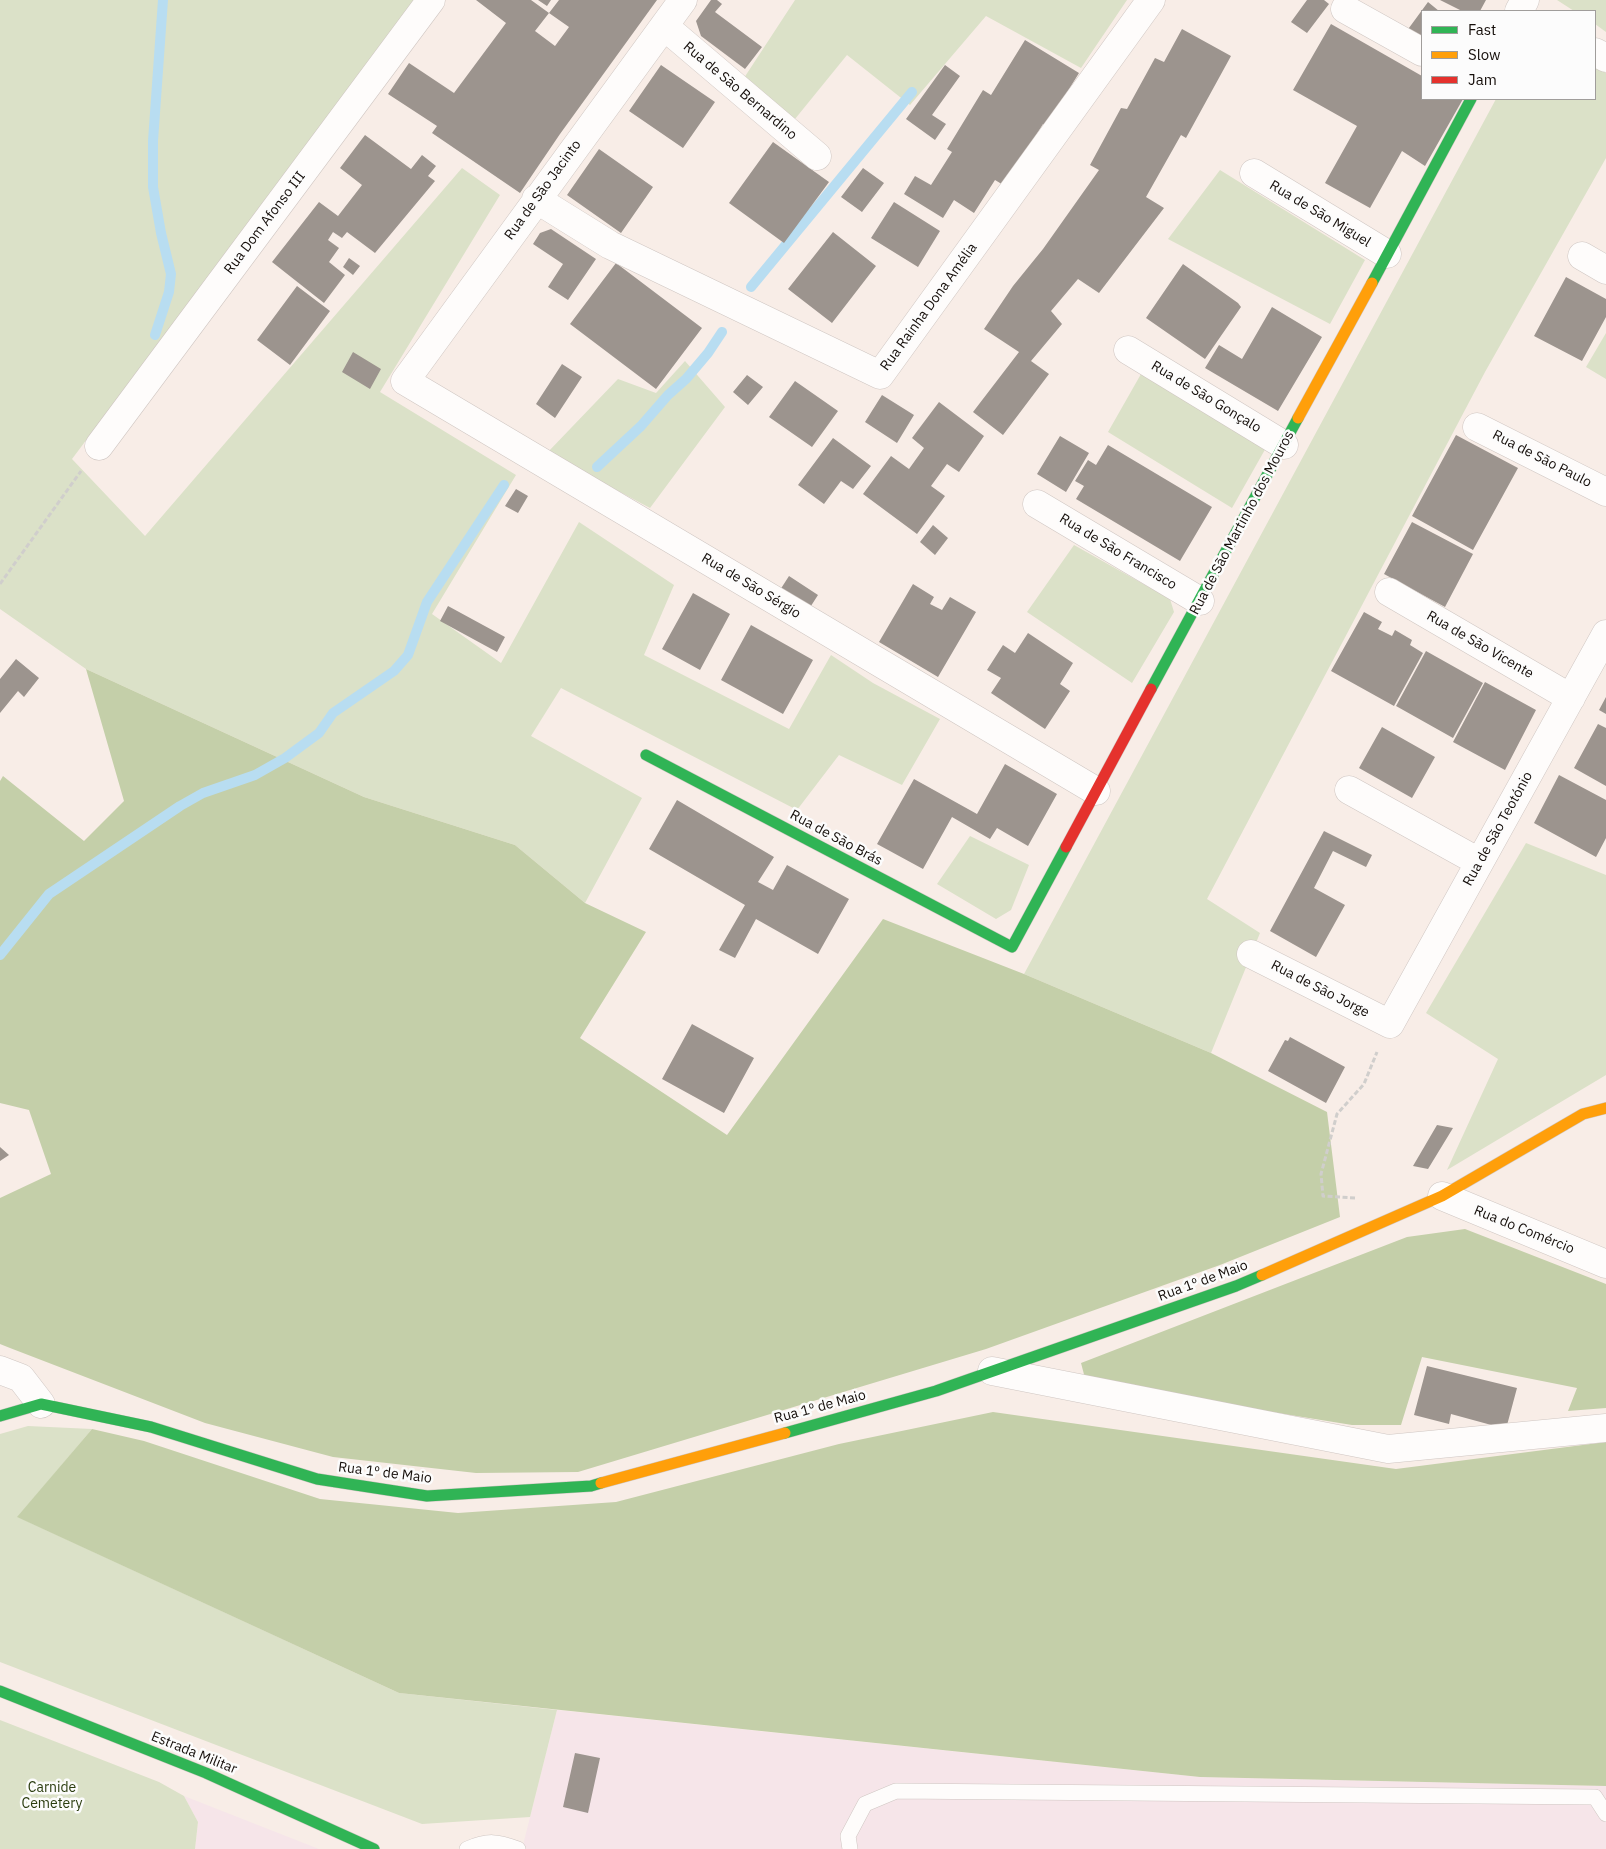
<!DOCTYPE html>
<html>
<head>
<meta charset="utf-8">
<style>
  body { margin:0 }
  #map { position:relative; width:1606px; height:1849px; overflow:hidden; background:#f8ede7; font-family:"IBM Plex Sans",sans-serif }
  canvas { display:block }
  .legend { position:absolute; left:1421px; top:10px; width:175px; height:90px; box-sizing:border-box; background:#fcfcfc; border:1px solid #a09d9b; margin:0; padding:6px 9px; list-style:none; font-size:15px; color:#150e0a }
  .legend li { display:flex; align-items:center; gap:10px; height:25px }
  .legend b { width:25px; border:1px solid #a09d9b }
</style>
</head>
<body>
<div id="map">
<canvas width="1606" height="1849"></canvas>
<ul class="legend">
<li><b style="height:6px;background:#30b455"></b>Fast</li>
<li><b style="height:6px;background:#ff9f0a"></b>Slow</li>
<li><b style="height:6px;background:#e5322d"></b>Jam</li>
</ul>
</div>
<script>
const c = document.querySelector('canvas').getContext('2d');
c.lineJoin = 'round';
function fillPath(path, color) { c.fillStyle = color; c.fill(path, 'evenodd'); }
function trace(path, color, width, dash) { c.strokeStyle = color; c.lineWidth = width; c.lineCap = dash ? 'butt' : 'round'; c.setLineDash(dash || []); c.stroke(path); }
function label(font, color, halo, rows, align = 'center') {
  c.font = font + ' "IBM Plex Sans",sans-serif'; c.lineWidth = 5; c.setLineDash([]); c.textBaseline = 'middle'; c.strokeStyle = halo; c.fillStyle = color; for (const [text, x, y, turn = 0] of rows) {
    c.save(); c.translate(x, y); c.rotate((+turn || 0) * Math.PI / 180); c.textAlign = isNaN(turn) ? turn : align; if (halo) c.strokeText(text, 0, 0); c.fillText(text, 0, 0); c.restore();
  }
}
fillPath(new Path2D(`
  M557,1710L1200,1777L1606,1786V1849H522Z
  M184,1796L319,1849H195L198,1822Z`), '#f6e5e9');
fillPath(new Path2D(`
  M0,0H417L72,459L145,536L462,168L500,195L380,392L516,475L432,614L501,663L579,522L674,585L644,655L789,729L831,655L873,683L940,719L902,785L839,755L797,810L561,688L531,736L642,798L585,903L515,845L364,797L86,669L0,609Z
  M795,0H1127L1081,68L986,16L910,105L847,55L795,119L742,81Z
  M1557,0H1606V32L1595,24V11H1574Z
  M1595,67L1606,73V158L1485,372L1207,899L1260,933L1211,1053L1024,974L1496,99H1595Z
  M1220,170L1365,260L1330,324L1168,239Z
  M1606,333V379L1586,367Z
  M685,361L725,407L650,508L547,453L618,379L656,393Z
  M1141,374L1267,446L1232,508L1108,432Z
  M1074,545L1170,599L1174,612L1132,683L1027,612Z
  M970,836L1029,865L1011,910L996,919L937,884Z
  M1526,843L1606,875V1075L1447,1170L1498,1059L1426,1013Z
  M28,1426L92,1429L18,1517L399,1693L557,1710L530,1817L422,1824L0,1662V1434Z
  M0,1720L159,1782L184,1796L198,1822L195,1849H0Z`), '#dbe1c8');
fillPath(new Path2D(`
  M86,669L364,797L515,845L585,903L646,932L580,1038L727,1135L883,919L1024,974L1211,1053L1327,1112L1340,1217L1220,1265L986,1349L578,1472L476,1473L333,1457L205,1423L10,1348L0,1344V1198L51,1174L29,1110L0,1103V781L3,776L84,841L124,801Z
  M1465,1229L1606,1284V1408L1568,1411L1577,1388L1422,1357L1401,1425H1352L1086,1382L1081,1363L1407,1237Z
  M993,1412L1396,1469L1606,1442V1786L1200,1777L399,1693L17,1517L92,1429L144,1441L320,1499L458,1513L616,1502L839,1444Z`), '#c4cfa9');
trace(new Path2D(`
  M751,287L912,92
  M155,335L169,292L171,274L161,233L153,187V141L163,0
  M597,467L641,426L668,395L686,379L708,353L722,332
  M0,955L49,894L180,806L203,793L255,775L285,758L319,733L333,713L394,671L408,655L427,602L504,485`), '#b8ddf1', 10);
fillPath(new Path2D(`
  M476,0H531L549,13L535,31L555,46L569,27L549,13L559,0H657L560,134L520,193L432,133L437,126L388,94L409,63L454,93L506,23Z
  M538,0H551L547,6Z
  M711,0H717L722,4L715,12L762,47L745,69L701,36L696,21Z
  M1307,0H1324L1329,4L1307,33L1291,22Z
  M1440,0H1486L1480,11H1462Z
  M1428,2L1439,11H1422V44L1406,32Z
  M1331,24L1422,76V99H1463L1425,166L1402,151L1370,208L1325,183L1357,126L1293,90Z
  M1182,29L1231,56L1186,138L1181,135L1146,197L1164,208L1099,293L1078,279L1051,311L1062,324L1031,361L1049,374L1003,435L973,412L1019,352L984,329L1013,286L1043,249L1099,170L1090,165L1121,108L1127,109L1155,58L1164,62Z
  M1025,40L1079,73L1047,125L1043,124L1005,186L995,180L974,213L954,200L943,218L904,194L915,176L931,185L952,152L947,149L983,90L991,95Z
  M661,65L715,102L683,148L629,111Z
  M945,65L960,76L932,115L946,124L935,140L906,119Z
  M365,135L411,169L422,155L436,166L428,176L435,181L375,253L347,232L342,238L333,232L328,240L339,248L329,262L345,275L324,303L272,262L319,202L338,216L362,185L340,168Z
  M773,142L829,182L784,243L729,203Z
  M599,149L653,187L621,233L567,195Z
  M863,168L884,183L862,212L841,197Z
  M894,202L940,231L918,267L871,238Z
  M551,229L596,259L568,300L548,287L563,264L533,244L540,233Z
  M833,232L876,266L832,323L788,289Z
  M349,258L360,266L353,275L343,267Z
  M616,263L702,328L656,389L570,324Z
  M1183,264L1238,303L1241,307L1205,359L1146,318Z
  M1566,277L1606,299V317L1582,361L1534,336Z
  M297,286L330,311L290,365L257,340Z
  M1272,307L1322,337L1278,411L1205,368L1219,345L1242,359Z
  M353,352L381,369L370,389L342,372Z
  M562,364L582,377L555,418L536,404Z
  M747,375L763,387L748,405L733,392Z
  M795,381L838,411L812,447L769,417Z
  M882,395L914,415L897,443L865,422Z
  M939,402L984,436L959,472L947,464L931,486L945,496L917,534L863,494L891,456L909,469L924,448L912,438Z
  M1456,435L1518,468L1473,550L1412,516Z
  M1060,436L1089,453L1066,492L1037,474Z
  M833,438L871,466L853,489L841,481L824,504L798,485Z
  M1108,445L1212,507L1180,561L1076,499L1084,486L1075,481L1088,460L1096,465Z
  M516,489L528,496L518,513L505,506Z
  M1412,522L1473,554L1445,607L1384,574Z
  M933,525L948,538L935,555L920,542Z
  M789,576L818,595L809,609L780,590Z
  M913,584L934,597L930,604L942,610L950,597L976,612L938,677L879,642Z
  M693,593L730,614L700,670L662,649Z
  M448,606L505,637L497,652L440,621Z
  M1364,612L1382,622L1378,629L1392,636L1395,630L1412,640L1410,645L1423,653L1394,706L1331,671Z
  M751,625L813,660L783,714L721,680Z
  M1028,633L1073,663L1060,684L1070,691L1045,729L991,693L1001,678L987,670L1003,645L1015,653Z
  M1426,651L1483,683L1453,738L1396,706Z
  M16,659L39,678L24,697L18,691L0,713V679Z
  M1485,682L1536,710L1505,770L1453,742Z
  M1606,697V714L1599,710Z
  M1598,724L1606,728V786L1574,768Z
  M1382,727L1435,757L1412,798L1359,768Z
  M1005,764L1057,794L1028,846L997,828L990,839L952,817L923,869L877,844L914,779L977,814Z
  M1559,775L1606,800V838L1596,857L1534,823Z
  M677,800L774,857L758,882L773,890L787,865L849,899L818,954L756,919L735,958L719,950L745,905L649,849Z
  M1324,831L1372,855L1366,867L1333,851L1314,888L1345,905L1316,957L1270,931Z
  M692,1024L754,1058L724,1113L662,1079Z
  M1290,1037L1345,1067L1326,1103L1268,1071L1285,1040L1288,1041Z
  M1437,1125L1453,1128L1428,1169L1413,1166Z
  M0,1147L9,1155L0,1161Z
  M1427,1366L1517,1388L1506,1429L1451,1414L1449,1424L1414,1415Z
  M575,1753L600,1758L588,1813L563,1807Z`), '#9c948e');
const lane = new Path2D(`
  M467,1849C488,1840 497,1841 518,1849
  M850,1849L848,1836L865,1804L896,1791L1595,1797L1606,1814`);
const street = new Path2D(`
  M683,0L405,381L1096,791
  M1345,9L1422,52
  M1519,11L1525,0
  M664,26L817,156
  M1595,52L1606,58
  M1254,173L1387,254
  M536,199L610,245L880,375L1151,0
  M1582,256L1606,270
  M1128,350L1284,445
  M1477,427L1606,492
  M99,446L431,0
  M1037,504L1200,601
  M1389,592L1571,698
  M1349,790L1479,862
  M1251,954L1390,1024L1606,634
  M1442,1196L1606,1264
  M0,1370L21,1378L41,1404
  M992,1371L1388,1449L1606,1428`);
const fast = new Path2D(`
  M1372,283L1471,99
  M1151,689L1298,418
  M646,755L1012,947L1066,847
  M0,1416L41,1404L151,1427L317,1479L427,1496L591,1486L601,1483
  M785,1433L936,1391L1236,1286L1262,1275
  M0,1691L206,1773L374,1849`);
const slow = new Path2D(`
  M1298,418L1372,283
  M1262,1275L1442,1196L1583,1114L1606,1108
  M601,1483L785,1433`);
const jam = new Path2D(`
  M1066,847L1151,689`);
trace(lane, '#cfc6c2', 16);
trace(street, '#cfc6c2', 29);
trace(fast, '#cfc6c2', 12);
trace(slow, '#cfc6c2', 12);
trace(jam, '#cfc6c2', 12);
trace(new Path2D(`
  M0,584L81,471
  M1355,1198L1323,1196L1321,1174L1337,1114L1364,1084L1377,1052`), '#d0cecc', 3, [5, 2.5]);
trace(lane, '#fefcfb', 15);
trace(street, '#fefcfb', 28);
trace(fast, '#30b455', 11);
trace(slow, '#ff9f0a', 11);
trace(jam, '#e5322d', 11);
label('14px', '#150e0a', '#fcfcfc', [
  ["Rua de São Bernardino",740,91,40],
  ["Rua de São Jacinto",543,190,-54],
  ["Rua de São Miguel",1320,214,31],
  ["Rua Dom Afonso III",265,223,-53],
  ["Rua Rainha Dona Amélia",929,307,-54],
  ["Rua de São Gonçalo",1206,397,31],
  ["Rua de São Paulo",1542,459,27],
  ["Rua de São Martinho dos Mouros",1242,523,-62],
  ["Rua de São Francisco",1118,552,31],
  ["Rua de São Sérgio",751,586,31],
  ["Rua de São Vicente",1480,645,30],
  ["Rua de São Teotónio",1498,829,-61],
  ["Rua de São Brás",836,838,28],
  ["Rua de São Jorge",1320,989,27],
  ["Rua do Comércio",1524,1230,22],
  ["Rua 1º de Maio",1203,1281,-20],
  ["Rua 1º de Maio",820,1407,-15],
  ["Rua 1º de Maio",385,1473,7],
  ["Estrada Militar",194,1753,22]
]);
label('14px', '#2b3d0f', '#fcfcfc', [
  ["Carnide",52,1788],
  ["Cemetery",52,1804]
]);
</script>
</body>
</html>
